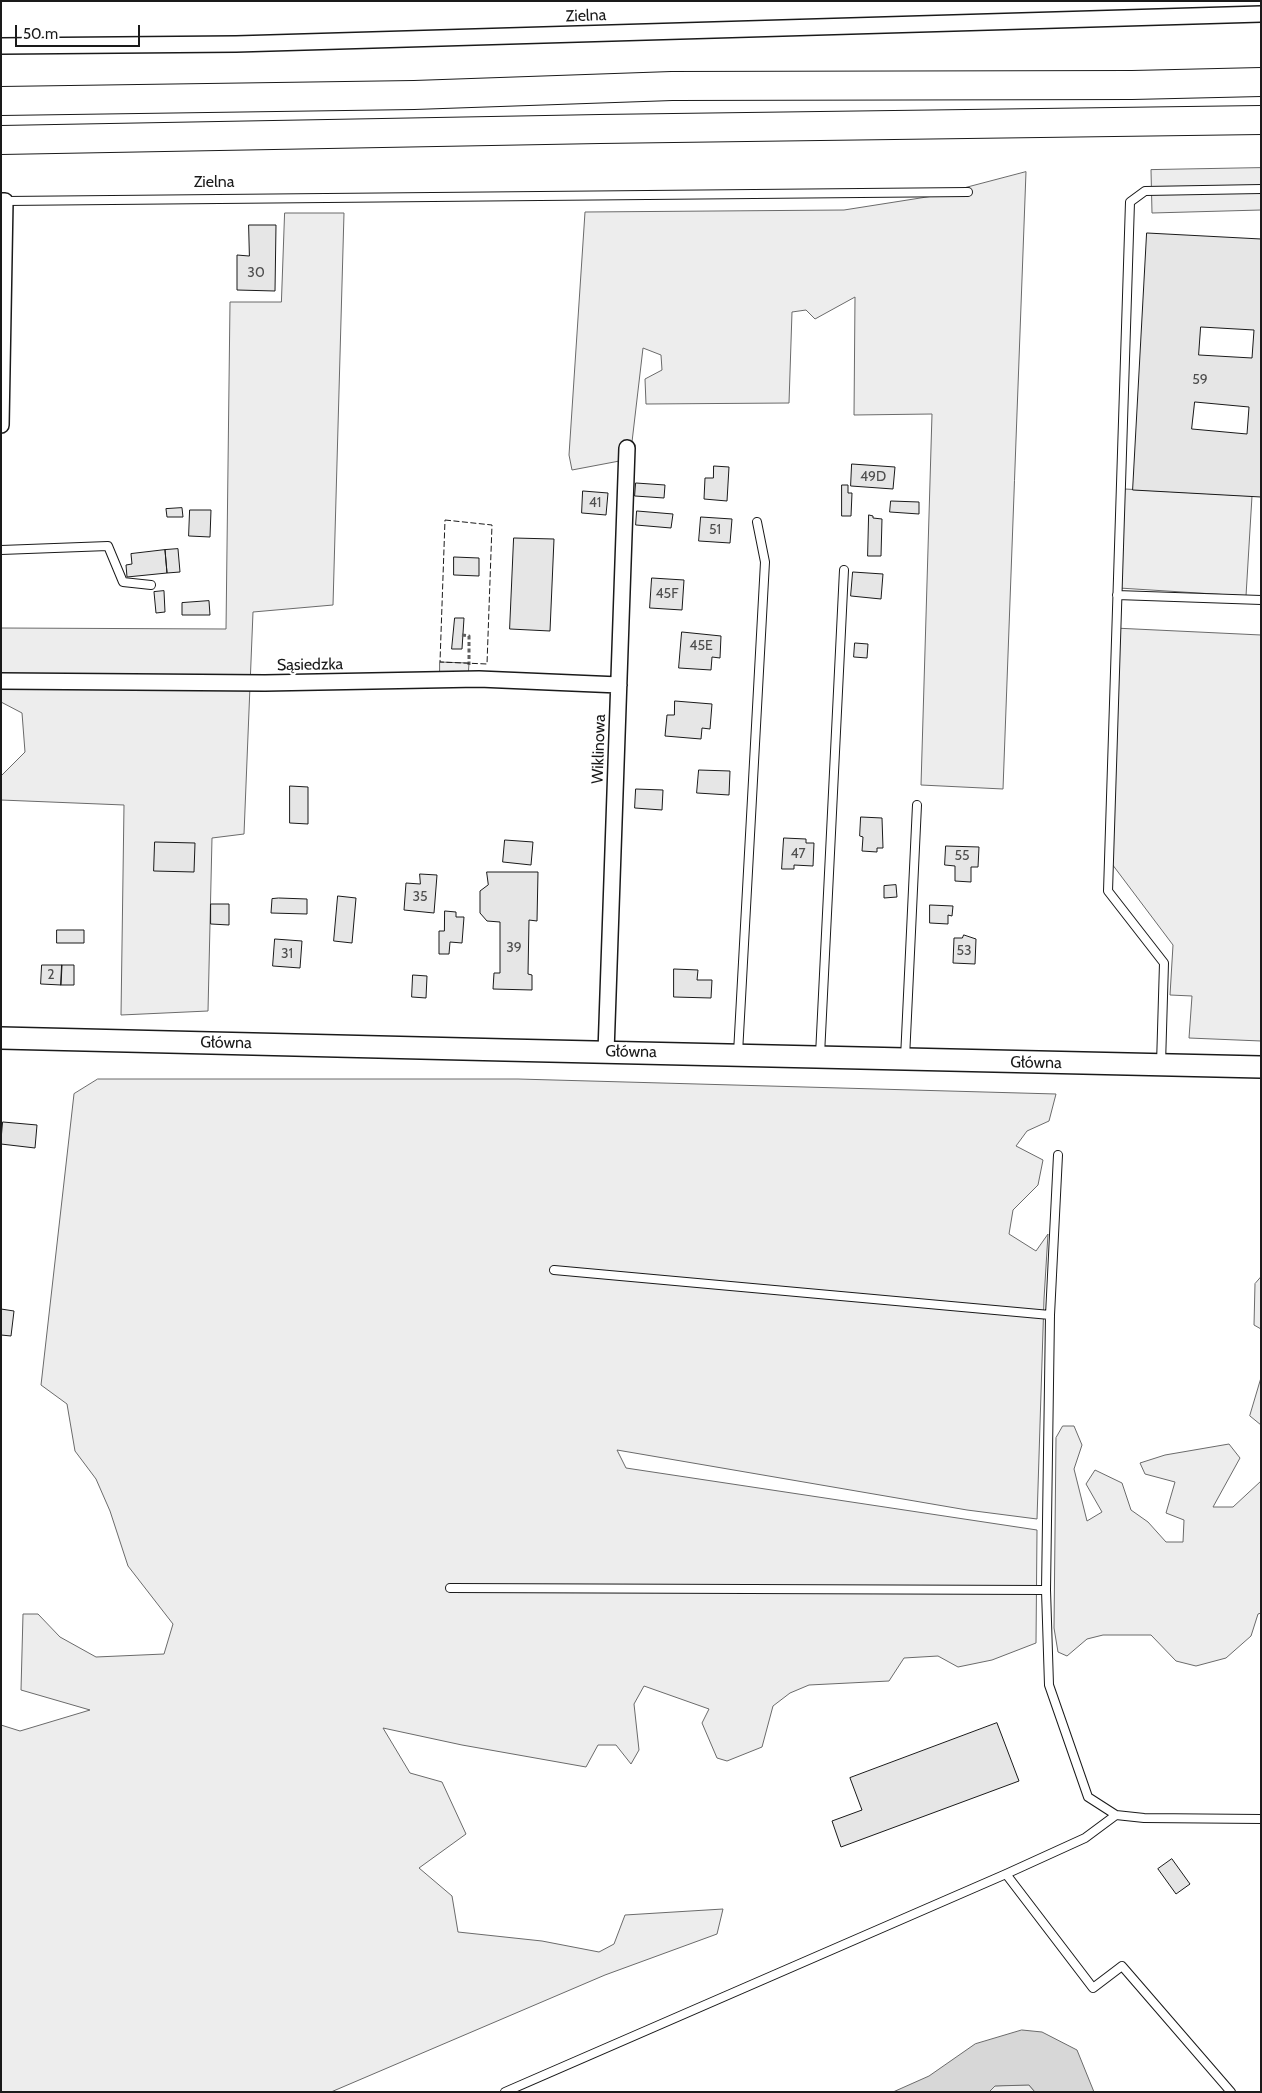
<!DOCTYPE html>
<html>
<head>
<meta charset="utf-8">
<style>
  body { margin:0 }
  #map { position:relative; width:1262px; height:2093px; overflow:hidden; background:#fff; font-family:Cabin,sans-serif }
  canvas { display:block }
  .frame { position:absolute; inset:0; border:2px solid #1a1a1a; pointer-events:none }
  .scale { position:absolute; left:15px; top:25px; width:125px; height:22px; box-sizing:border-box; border:2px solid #1a1a1a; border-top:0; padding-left:6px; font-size:15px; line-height:18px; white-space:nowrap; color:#1a1a1a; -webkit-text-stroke:4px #fff; paint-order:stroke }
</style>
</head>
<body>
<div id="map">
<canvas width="1262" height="2093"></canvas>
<div class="frame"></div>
<div class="scale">50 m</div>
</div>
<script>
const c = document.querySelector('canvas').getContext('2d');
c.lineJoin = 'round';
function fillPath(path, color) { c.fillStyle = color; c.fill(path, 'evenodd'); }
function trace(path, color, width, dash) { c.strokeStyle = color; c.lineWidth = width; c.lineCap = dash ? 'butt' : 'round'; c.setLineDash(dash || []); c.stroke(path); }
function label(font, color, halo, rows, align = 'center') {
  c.font = font + ' Cabin,sans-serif'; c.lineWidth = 4; c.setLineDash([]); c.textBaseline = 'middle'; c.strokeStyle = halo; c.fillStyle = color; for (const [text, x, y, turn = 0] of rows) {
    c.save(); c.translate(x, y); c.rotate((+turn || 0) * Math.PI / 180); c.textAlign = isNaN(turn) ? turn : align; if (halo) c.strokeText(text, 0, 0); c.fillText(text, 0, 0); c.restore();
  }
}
const built = new Path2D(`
  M1261,168V210L1152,213L1151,170Z
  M1026,172L1003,789L921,785L932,414L854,415L855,297L815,319L806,310L792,312L789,403L646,404L645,379L662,370L661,355L643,348L630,459L572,470L569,455L585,212L844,210L933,196Z
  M285,213H344L333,605L253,612L244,834L212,838L208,1011L121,1015L124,805L1,800V776L25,752L22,713L1,702V628L226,629L230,302H281Z
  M1125,489L1252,496L1246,596L1119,588Z
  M1114,628L1261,635V1041L1189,1038L1192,996L1170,995L1173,945L1112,864Z
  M440,662L469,663L468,679L440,680Z
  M98,1079H518L1056,1094L1049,1121L1027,1131L1016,1146L1043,1160L1038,1185L1013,1210L1009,1234L1036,1251L1048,1234L1044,1299L1037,1519L967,1510L617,1450L626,1468L1037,1530L1036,1643L992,1660L958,1667L938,1656L904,1658L889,1681L809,1685L790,1693L773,1706L762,1747L727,1761L717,1758L702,1723L709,1709L644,1686L634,1704L639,1750L631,1764L616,1745H598L586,1767L462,1745L383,1728L410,1773L442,1782L466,1834L419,1868L452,1896L458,1932L542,1941L599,1952L614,1944L625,1915L723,1909L717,1934L605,1975L331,2092H1V1725L20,1731L90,1710L21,1690L23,1614H38L60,1637L96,1657L164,1654L173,1624L128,1566L110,1511L96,1479L75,1451L67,1404L41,1385L74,1094Z
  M1261,1277V1329L1254,1325L1255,1284Z
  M1261,1378V1425L1250,1416Z
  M1063,1426H1074L1082,1445L1074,1469L1087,1521L1102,1512L1086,1484L1095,1470L1122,1483L1131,1510L1148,1522L1166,1542H1183L1184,1520L1166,1513L1175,1482L1145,1474L1140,1463L1165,1455L1229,1444L1240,1458L1213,1507H1233L1261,1481V1613L1258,1614L1251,1636L1226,1658L1196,1666L1176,1661L1151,1635H1103L1087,1639L1067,1656L1058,1652L1054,1628L1056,1438Z
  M1029,2085L1035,2092H989L995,2086Z`);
fillPath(built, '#ededed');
trace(built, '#6a6a6a', 1);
const water = new Path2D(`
  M1022,2030L1042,2032L1077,2050L1094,2092H1035L1029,2085L995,2086L989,2092H893L929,2076L975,2044Z`);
fillPath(water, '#d7d7d7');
trace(water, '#6a6a6a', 1);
const building = new Path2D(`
  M249,225H276L275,291L237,290V255L249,256Z
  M1147,233L1261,239V497L1133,490ZM1201,327L1254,330L1252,358L1199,355ZM1195,402L1249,407L1247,434L1192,429Z
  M852,464L895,467L893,489L851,486Z
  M714,466L729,467L727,501L704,499L705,478H713Z
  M636,483L665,485L664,498L635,496Z
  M842,485H848V493H852L851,516H842Z
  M583,491L608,493L606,515L582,513Z
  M891,501L919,502V514L890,512Z
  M182,508L183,517H167L166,509Z
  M190,510H211L210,537L189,536Z
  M637,511L673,514L671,528L636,525Z
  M869,515L873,516V518L882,519L881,556H868Z
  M701,517L732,519L730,543L699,541Z
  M514,538L554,539L550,631L510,629Z
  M178,549L180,572L167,573L165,550Z
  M165,550L167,573L127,577L126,565L132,564L131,554Z
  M454,557L479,558V576L454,575Z
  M853,572L883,574L881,599L851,596Z
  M652,578L684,580L682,610L650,608Z
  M164,591L165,612L156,613L154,592Z
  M209,601L210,615H182V603Z
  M455,618H464L462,649H452Z
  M682,632L721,636L720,658L712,657L711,670L679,668Z
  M855,643L868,644L867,658L854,657Z
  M675,701L712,704L710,729L702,728L701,739L665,736L667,715H674Z
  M699,770L730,771L729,795L697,793Z
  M290,786L308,787V824L290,823Z
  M636,789L663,790L662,810L635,808Z
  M861,817L882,818L883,848H877V852L862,851L863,837L860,836Z
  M784,838L806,839V843H814L813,866L794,865V869H782Z
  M505,840L533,842L531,865L503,862Z
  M155,842L195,843L194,872L154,871Z
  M946,846L979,847L978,867H971V882L955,881V866L945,865Z
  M487,872H538L537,921L529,920L528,974L532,975V990L493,989L494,973H500V922L487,921L480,913V891L488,885Z
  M420,874L437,875L434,913L404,910L406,883L420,884Z
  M896,885L897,897L884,898V886Z
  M338,896L356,898L352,943L334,941Z
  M279,898L307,899V914L271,913L272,899Z
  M211,904H229V925L211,924Z
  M930,905L953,906L952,916L948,915V924L930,923Z
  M445,911L456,912V917H464L462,943L450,942L449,954H439V931H444Z
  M57,930H84V943H57Z
  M964,935L976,939L975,964L953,963L954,938H962Z
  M275,939L302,941L300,968L273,966Z
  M42,965H62L61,985L41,984Z
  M62,965H74V985H61Z
  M674,969L698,970L697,980H712L711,998L674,997Z
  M413,975L427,976L426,998L412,997Z
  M3,1122L37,1125L35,1148L1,1144Z
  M1,1309L14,1311L11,1336L1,1335Z
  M997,1723L1019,1781L841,1847L832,1821L862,1810L850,1778Z
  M1172,1859L1190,1884L1176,1894L1158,1869Z`);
fillPath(building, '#e6e6e6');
trace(building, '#1a1a1a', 1);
const service = new Path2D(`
  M5,201L968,192
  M1,550L108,546L123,582L151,585
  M1117,595L1261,600
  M738,1053L765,562L757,522
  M820,1055L844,570
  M905,1058L917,805
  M1161,1064L1164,963L1108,891L1130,202L1145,191L1261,189
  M554,1270L1050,1315
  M450,1588L1046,1590L1049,1685L1088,1797L1116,1815L1144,1818L1261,1819
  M1046,1590L1050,1315L1058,1155
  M1006,1874L1093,1988L1122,1966L1231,2092
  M505,2092L1006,1874L1085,1838L1116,1815`);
const minor = new Path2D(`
  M1,46L236,44L1261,14
  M1,201H5L1,425
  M1,681L265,683L479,679L619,685
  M606,1052L627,448`);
const secondary = new Path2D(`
  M1,1038C421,1047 841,1060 1261,1067`);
const motorway = new Path2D(`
  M1,101L414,95L672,86L1132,85L1261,82
  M1,140L600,129L1261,120`);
trace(service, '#1a1a1a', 10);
trace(minor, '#1a1a1a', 18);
trace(secondary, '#1a1a1a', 24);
trace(motorway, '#1a1a1a', 30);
trace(new Path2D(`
  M462,635L469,636V665`), '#5f5f5f', 3, [4, 2.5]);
trace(service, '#fff', 8);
trace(minor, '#fff', 15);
trace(secondary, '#fff', 21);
trace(motorway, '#fff', 28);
trace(new Path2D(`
  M445,520L492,525L487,664L440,662Z`), '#1a1a1a', 1, [6, 2.5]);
label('14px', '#4d4d4d', null, [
  ["30",256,273],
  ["59",1200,380],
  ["49D",873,477],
  ["41",595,503],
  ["51",715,530],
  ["45F",667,594],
  ["45E",701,646],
  ["47",798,854],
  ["55",962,856],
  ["35",420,897],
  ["39",514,948],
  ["53",964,951],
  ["31",287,954],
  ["2",51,975]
]);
label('16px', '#1a1a1a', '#fff', [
  ["Zielna",586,16,-2],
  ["Zielna",214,182],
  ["Sąsiedzka",310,665,-1],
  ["Wiklinowa",599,749,-88],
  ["Główna",226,1043,1],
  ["Główna",631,1052,1],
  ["Główna",1036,1063,1]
]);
</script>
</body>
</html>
